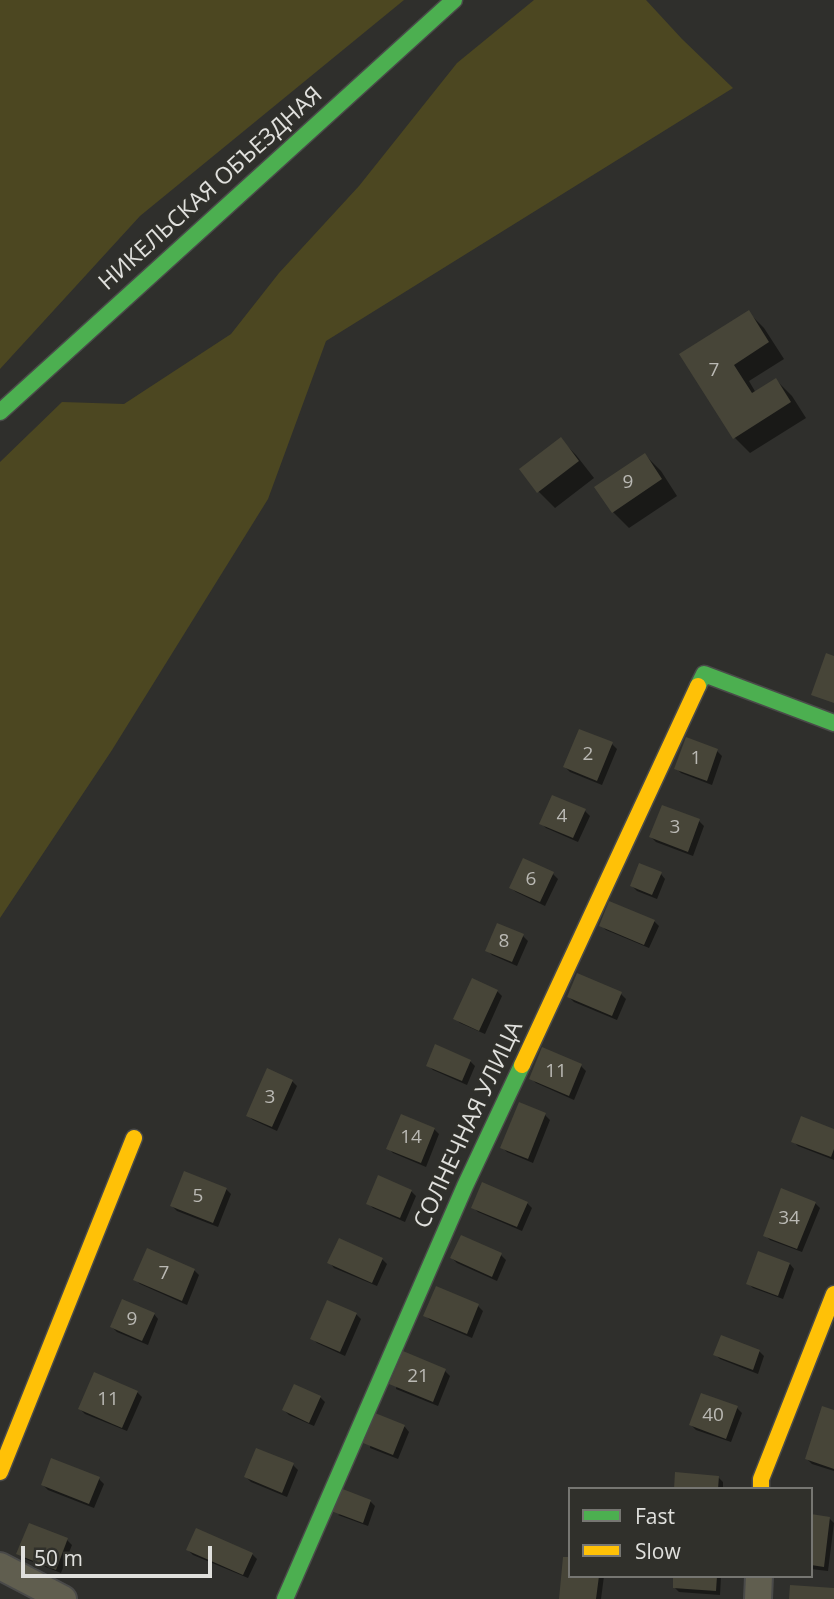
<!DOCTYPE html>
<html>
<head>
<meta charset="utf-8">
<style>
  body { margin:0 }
  #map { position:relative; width:834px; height:1599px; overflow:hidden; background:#2f2f2c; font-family:"Open Sans",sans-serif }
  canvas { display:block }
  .legend { position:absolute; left:568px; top:1487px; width:245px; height:91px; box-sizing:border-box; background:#30302b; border:2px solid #767672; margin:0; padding:9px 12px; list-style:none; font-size:21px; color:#e0e0dd }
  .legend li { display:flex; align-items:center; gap:14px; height:35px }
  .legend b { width:35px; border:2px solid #767672 }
  .scale { position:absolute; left:21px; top:1546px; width:191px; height:32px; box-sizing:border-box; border:4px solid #e0e0dd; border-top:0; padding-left:9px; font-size:21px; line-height:24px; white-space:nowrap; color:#e0e0dd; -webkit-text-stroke:5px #30302b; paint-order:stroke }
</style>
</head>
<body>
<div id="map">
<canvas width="834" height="1599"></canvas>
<ul class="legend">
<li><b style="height:9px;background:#4caf50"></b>Fast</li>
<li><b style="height:9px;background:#ffc107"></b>Slow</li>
</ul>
<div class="scale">50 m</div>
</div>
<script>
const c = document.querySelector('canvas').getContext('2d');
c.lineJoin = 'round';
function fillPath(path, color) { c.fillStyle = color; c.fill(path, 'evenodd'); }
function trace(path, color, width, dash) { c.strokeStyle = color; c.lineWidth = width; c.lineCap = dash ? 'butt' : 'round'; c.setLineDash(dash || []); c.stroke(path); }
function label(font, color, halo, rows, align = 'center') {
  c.font = font + ' "Open Sans",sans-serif'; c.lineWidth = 5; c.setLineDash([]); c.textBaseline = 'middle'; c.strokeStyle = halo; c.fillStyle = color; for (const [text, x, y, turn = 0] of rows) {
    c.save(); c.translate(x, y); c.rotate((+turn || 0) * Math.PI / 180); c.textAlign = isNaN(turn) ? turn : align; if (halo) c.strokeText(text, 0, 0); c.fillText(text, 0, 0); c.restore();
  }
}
fillPath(new Path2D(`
  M0,0H404L140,216L0,369Z
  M534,0H646L682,39L733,88L326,341L268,499L112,750L0,918V462L62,402L124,404L231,334L279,273L359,186L457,63Z`), '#4c4721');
fillPath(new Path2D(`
  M748,312L764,328L784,359L749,381L756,393L776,380L792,396L806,418L750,453L734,437L682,354Z
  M560,439L576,455L594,478L555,508L539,492L521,469Z
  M645,455L661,471L677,496L629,528L613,512Z
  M612,744L617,749L602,785L570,772L565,767Z
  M717,751L722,756L712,785L681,773L676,768Z
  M663,807L699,821L704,826L693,856L656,842L651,837Z
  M585,811L590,816L578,842L546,828L541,823Z
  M553,874L558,879L545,906L516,892L511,888Z
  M661,874L665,879L657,899L637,891L632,886Z
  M654,921L659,926L649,948L606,930L601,925Z
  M523,936L528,941L517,966L492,955L487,950Z
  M497,991L502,996L485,1034L460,1023L455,1018Z
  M621,994L626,999L617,1020L574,1002L569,997Z
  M470,1061L475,1066L467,1085L433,1070L428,1065Z
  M581,1066L586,1071L574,1100L536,1083L531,1078Z
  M292,1081L297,1086L277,1131L253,1120L248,1116Z
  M520,1105L545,1115L550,1120L533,1163L507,1152L502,1147Z
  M434,1129L439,1134L426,1167L393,1153L388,1148Z
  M834,1131V1160L798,1146L793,1141Z
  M226,1189L231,1194L218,1227L177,1211L172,1206Z
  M411,1191L416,1196L405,1222L373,1208L368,1203Z
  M527,1203L532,1208L522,1231L478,1212L473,1207Z
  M815,1203L820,1208L802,1252L770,1240L765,1235Z
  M148,1250L194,1270L199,1275L187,1305L140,1284L135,1279Z
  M501,1255L506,1260L497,1281L457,1263L452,1258Z
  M382,1259L387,1264L377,1286L334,1268L330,1263Z
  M790,1264L794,1269L783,1299L753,1288L748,1283Z
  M437,1288L478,1306L483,1311L472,1338L430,1320L425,1315Z
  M154,1314L158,1319L148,1345L117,1332L112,1327Z
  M356,1314L361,1319L345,1356L317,1343L312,1338Z
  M759,1351L764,1356L758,1374L720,1359L715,1354Z
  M404,1354L445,1371L450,1376L438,1406L396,1389Z
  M137,1392L142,1397L127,1431L85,1414L80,1409Z
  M320,1397L325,1402L314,1426L289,1415L284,1410Z
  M737,1408L742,1413L731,1442L696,1430L691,1425Z
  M834,1411V1471L812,1464L807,1459Z
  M376,1415L405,1427L409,1432L398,1459L370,1448Z
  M257,1450L293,1465L298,1470L287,1497L251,1482L246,1477Z
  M718,1477L723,1482V1489H676Z
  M99,1479L104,1484L94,1508L48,1490L43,1485Z
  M370,1501L375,1506L368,1526L338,1515Z
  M811,1516L829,1518L834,1523L828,1571L811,1569Z
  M67,1540L72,1545L61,1573L23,1558L18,1553Z
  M188,1550L252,1554L257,1559L248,1578L193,1555Z
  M570,1576H604L601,1599H561Z
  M675,1576H721L720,1595L679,1592L674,1587Z`), '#0007');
fillPath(new Path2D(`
  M749,310L769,342L734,365L752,393L776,378L791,402L733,439L679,354Z
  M561,437L579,461L537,493L519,469Z
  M645,453L662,479L612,513L594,487Z
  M826,653L834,656V703L811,695Z
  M579,729L613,742L597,781L563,767Z
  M686,737L718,749L707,781L674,769Z
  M552,795L586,809L573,838L539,824Z
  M662,805L700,819L688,852L649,837Z
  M523,858L554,872L540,902L509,888Z
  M639,863L662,872L652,895L630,886Z
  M609,901L655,920L644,945L599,926Z
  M497,923L524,934L512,962L485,951Z
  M577,973L622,992L612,1016L567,997Z
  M472,978L498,990L479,1031L453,1019Z
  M435,1044L471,1060L462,1081L426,1066Z
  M542,1047L582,1064L569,1096L529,1079Z
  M267,1068L293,1080L272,1127L246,1116Z
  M519,1102L546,1113L528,1159L500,1148Z
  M401,1114L435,1128L421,1163L386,1149Z
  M801,1116L834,1129V1149L831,1157L791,1142Z
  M184,1171L227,1188L213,1223L170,1206Z
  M378,1175L412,1190L400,1218L366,1204Z
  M482,1182L528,1202L517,1227L471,1208Z
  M781,1188L816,1202L797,1249L763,1236Z
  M461,1235L502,1253L492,1277L450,1258Z
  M339,1238L383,1258L372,1283L327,1263Z
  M147,1248L195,1269L182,1301L133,1280Z
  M758,1251L790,1263L778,1296L746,1284Z
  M436,1286L479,1304L467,1334L423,1316Z
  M122,1299L155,1313L142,1341L110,1327Z
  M327,1300L357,1313L340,1352L310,1339Z
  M721,1335L760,1350L753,1370L713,1355Z
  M403,1351L446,1369L433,1402L389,1384Z
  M94,1372L138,1391L122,1428L78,1409Z
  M294,1384L321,1396L309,1423L282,1410Z
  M701,1393L738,1406L726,1439L689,1425Z
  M822,1406L834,1410V1469L805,1459Z
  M375,1413L405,1425L393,1455L363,1443Z
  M256,1448L294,1463L282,1493L244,1477Z
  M51,1458L100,1477L89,1504L41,1485Z
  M675,1472L719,1476L718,1489H674Z
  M340,1488L371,1500L363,1523L331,1511Z
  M811,1514L830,1517L824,1567L811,1565Z
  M29,1523L68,1538L56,1570L16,1554Z
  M196,1528L253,1553L243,1575L186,1550Z
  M563,1557H570V1576H599L596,1599H559Z
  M673,1576H717L716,1591L673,1588Z
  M790,1585L834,1588V1599H789Z`), '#474538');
const street = new Path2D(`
  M0,1566L63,1599
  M758,1599L759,1576`);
const fast = new Path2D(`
  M0,412L454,0
  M698,686L704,674L834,723
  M285,1599L465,1186L522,1065`);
const slow = new Path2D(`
  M522,1065L698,686
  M0,1472L134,1138
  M761,1489V1479L834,1294`);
trace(street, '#4a4a49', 30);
trace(fast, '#4a4a49', 19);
trace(slow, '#4a4a49', 19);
trace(street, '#605e4f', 26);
trace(fast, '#4caf50', 16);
trace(slow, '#ffc107', 16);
label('19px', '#bab9b4', null, [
  ["7",714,371],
  ["9",628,483],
  ["2",588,755],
  ["1",696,759],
  ["4",562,817],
  ["3",675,828],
  ["6",531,880],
  ["8",504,942],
  ["11",556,1072],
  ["3",270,1098],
  ["14",411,1138],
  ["5",198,1197],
  ["34",789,1219],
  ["7",164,1274],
  ["9",132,1320],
  ["21",418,1377],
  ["11",108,1400],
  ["40",713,1416]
]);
label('23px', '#e0e0dd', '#30302b', [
  ["НИКЕЛЬСКАЯ ОБЪЕЗДНАЯ",211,189,-42],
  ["СОЛНЕЧНАЯ УЛИЦА",469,1125,-65]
]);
</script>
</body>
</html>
